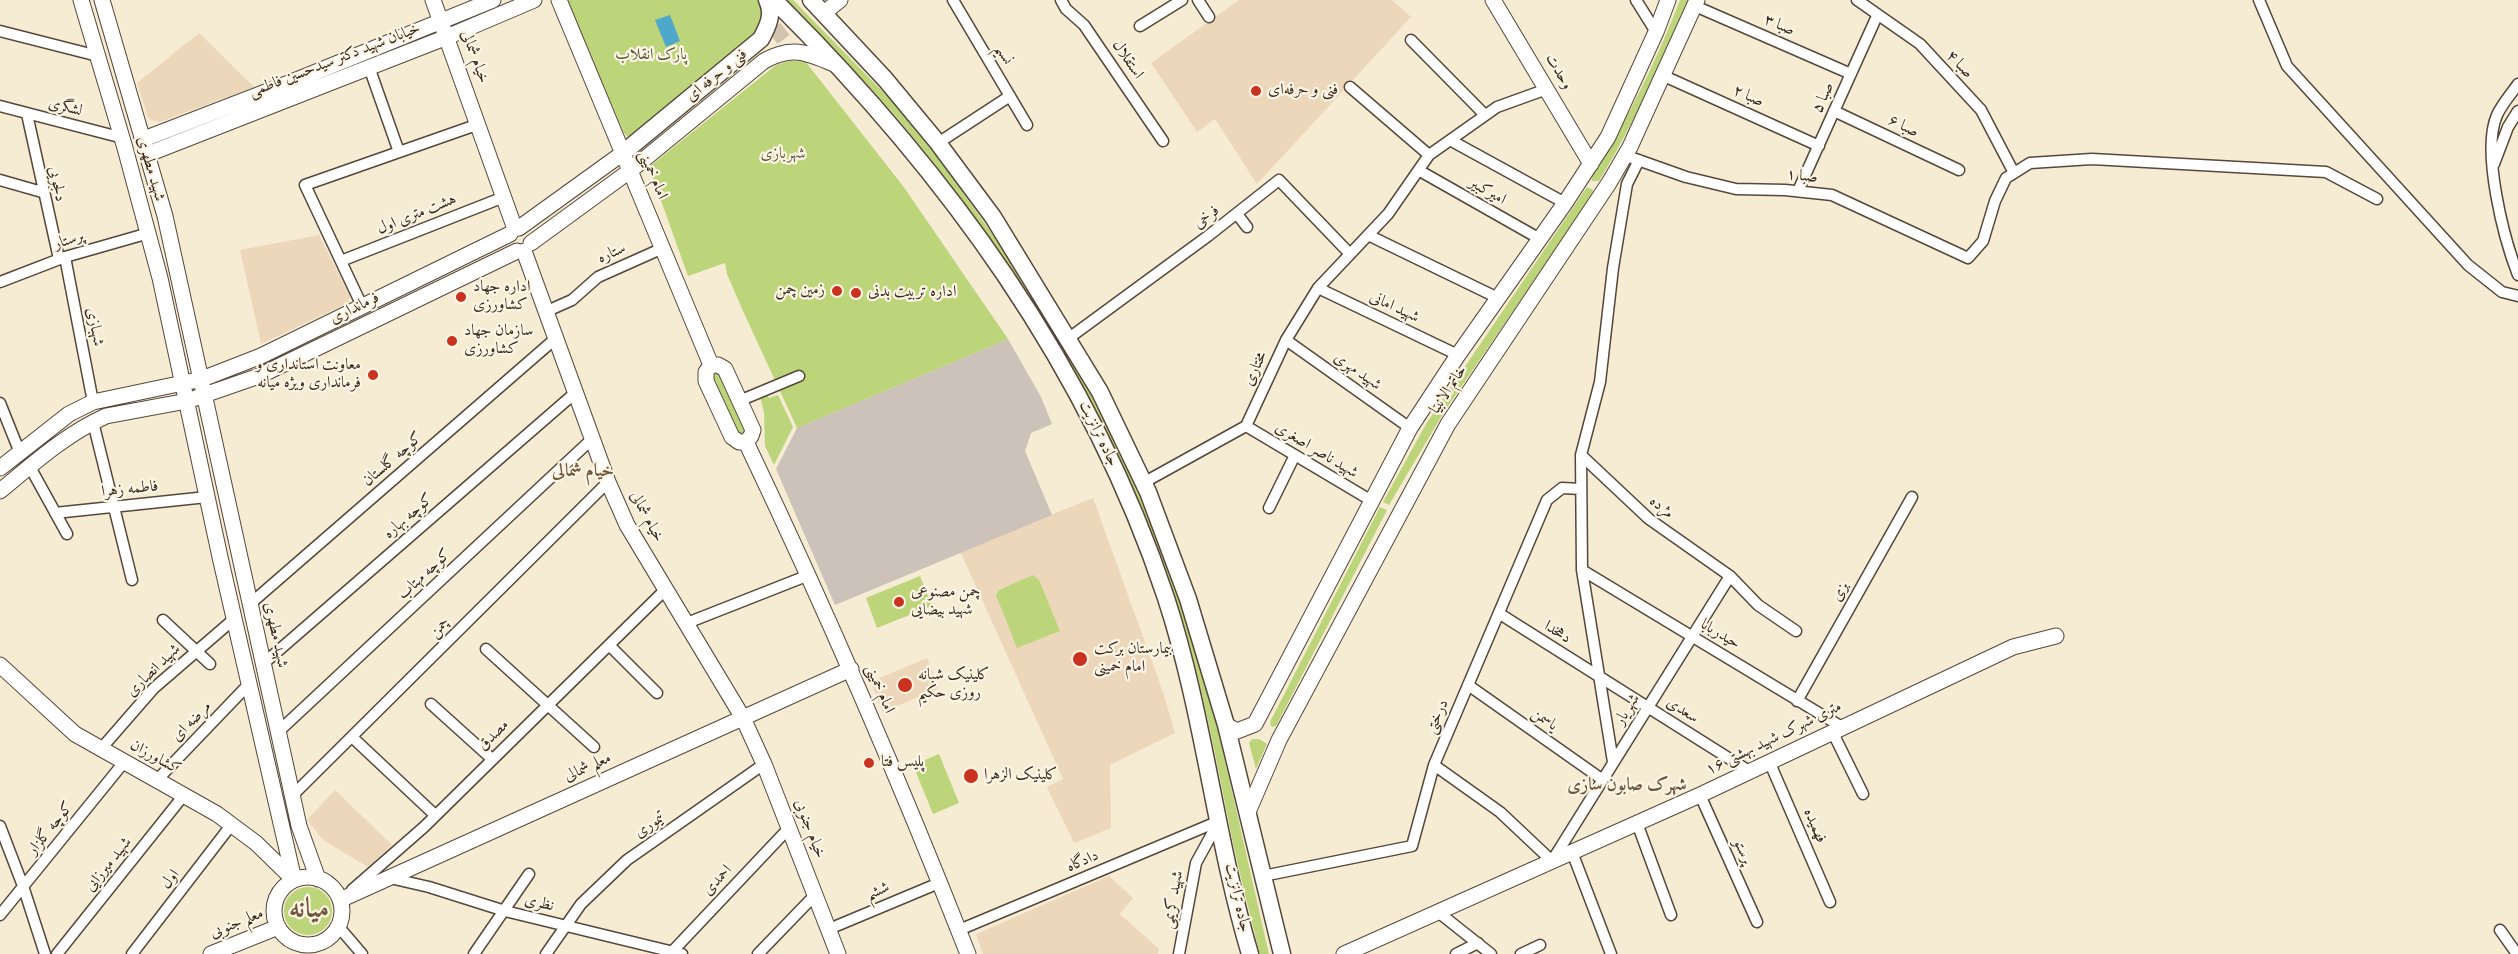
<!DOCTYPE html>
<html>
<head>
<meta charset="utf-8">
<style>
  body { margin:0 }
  canvas { display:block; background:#f6ebd3 }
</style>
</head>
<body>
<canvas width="2518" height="954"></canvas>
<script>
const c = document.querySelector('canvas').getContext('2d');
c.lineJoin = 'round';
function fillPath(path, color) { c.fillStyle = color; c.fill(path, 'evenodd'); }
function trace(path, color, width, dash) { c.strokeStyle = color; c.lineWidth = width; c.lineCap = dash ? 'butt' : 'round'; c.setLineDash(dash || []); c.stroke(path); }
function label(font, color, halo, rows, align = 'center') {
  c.font = font + ' "IM FELL English",Amiri,serif'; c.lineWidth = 4.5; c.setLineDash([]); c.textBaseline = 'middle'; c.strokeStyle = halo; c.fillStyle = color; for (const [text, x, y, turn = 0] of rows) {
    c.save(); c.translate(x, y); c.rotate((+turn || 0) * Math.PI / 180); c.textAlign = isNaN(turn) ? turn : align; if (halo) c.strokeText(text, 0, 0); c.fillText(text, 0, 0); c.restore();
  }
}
fillPath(new Path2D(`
  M1239,0H1392L1411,17L1257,184L1215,119L1197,132L1151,63Z
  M199,33L254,87L160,122L151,120L148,117L137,83Z
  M319,235L350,296L348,303L261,344L240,250Z
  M1093,498L1164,695L1175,733L1110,765L1111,828L1074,843L1047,787L1063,779L960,551Z
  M927,658L939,688L883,712L870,682Z
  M335,790L392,845L368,867L323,840L307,820Z
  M1109,876L1133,898L1120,914L1159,949L1158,954H983L976,934Z`), '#edd7bb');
fillPath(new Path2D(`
  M1008,339L1041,397L1052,424L1031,433L1025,451L1052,515L835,605L776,469L797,428Z`), '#ccc2b9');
fillPath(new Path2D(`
  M565,0H758L763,5L760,31L629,138L624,133Z
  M784,0H793L888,97L941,162L1015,266L1067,346L1113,435L1159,536L1191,627L1211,699L1269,954H1260C1251,919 1242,883 1234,848C1217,765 1203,683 1177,603C1119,431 1024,270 908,131C870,84 826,43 784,0Z
  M1680,0H1688C1663,63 1634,123 1599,181H1592C1590,169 1607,152 1613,141C1639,96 1661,49 1680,0Z
  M789,61H805L903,186L1008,339L797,428L743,311L727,274L725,263L688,276L649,167L776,65Z
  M1587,187L1593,190L1591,197L1444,412L1389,505L1383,502L1426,424Z
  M718,367L750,430L740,439L709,373Z
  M766,394L769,398L778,395L793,427L774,465L765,446L764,412L760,397Z
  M1380,507L1387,510L1276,726L1273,727L1270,725L1271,720Z
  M1033,575L1039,580L1060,631L1017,648L996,595L999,590Z
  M920,576L932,606L877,628L866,598Z
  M1252,739H1259L1267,744L1256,769L1249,743Z
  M939,754L959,803L933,814L913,765Z
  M284 911a24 24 0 1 1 48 0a24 24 0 1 1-48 0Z`), '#bcd57a');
fillPath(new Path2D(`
  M670,15L680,41L666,47L655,20Z`), '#4ea8cc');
trace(new Path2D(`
  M773,38L823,0`), '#d1c4af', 15, [15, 8]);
const street = new Path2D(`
  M953,0L1027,125
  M1061,0L1066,9L1084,25L1163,141
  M1198,0L1209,17
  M1636,0L1656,32
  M1857,0L1920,44L1981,110L2014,173
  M2259,0L2287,66L2468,265L2502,292L2518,296
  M1695,6L1851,74
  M1140,26L1182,0
  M0,31L98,56
  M1411,40L1485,115
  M369,67L399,152
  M1664,76L1819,146
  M2518,84C2511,94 2502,104 2497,115C2481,151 2504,239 2518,275
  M1350,87L1429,155
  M0,106L123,138
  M1834,111L1959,170
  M27,114L59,259
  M1450,140L1565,203
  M938,143L1010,96
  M1624,155L1686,177L1736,189L1785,190L1832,195L1968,258L1983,241L1995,201L2006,178L2030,163L2092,159L2326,172L2377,199
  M2494,164L2508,127L2518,111
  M1420,171L1540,239
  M0,180L42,192
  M1798,191L1877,16
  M1237,214L1247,227
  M1368,235L1498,298
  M65,257L93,402
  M341,261L504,197
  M0,282L65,257L149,233
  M1318,288L1458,355
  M362,306L305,185L479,124
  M545,312L572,300L598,277L663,248
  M1069,338L1208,236L1279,180L1350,254
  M1286,340L1410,428
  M739,401L799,376
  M0,403L20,453
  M93,422L132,580
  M1246,426L1372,501
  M1581,455L1649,519L1730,576L1758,605L1796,631
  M30,467L67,534
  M1143,483L1246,426L1286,340L1318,288L1388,214L1429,155L1497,107L1547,89
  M1269,508L1295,455
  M55,513L207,497
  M1582,570L1842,727
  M250,604L555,339
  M1500,614L1749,771
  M163,620L210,664
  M687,623L809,575
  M609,645L657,693
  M486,649L594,747
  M263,664L575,393
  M1468,685L1603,780
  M1797,701L1912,497
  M431,704L492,759
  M1832,731L1863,794
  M278,732L592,439
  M352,737L435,815
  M100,750L154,688L234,619
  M1769,761L1830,902
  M1613,762L1582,570L1581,455L1600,382L1613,268L1627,184L1639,160
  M1434,765L1500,812L1552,861L1730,576
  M157,780L249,684
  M1700,795L1757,922
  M292,796L608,482
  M1637,823L1671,915
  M0,826L23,886L45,954
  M1572,852L1611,954
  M1263,876L1412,846L1434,765L1547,500L1562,488L1581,489
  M390,878L429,887L505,911L682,954
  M352,890L424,827L666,589
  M1438,912L1491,954
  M0,915L125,761
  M338,926L362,954
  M829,929L939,883
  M959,930L1219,821
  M2500,930L2517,954
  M57,954L184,795
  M132,954L232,824
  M474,954L529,874
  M546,954L581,904L627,860L764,764
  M670,954L789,828
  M758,954L815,895
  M1179,954L1196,863L1219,821
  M1456,954L1478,943
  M1521,954L1540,945`);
const secondary = new Path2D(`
  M81,0L125,148L160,278L220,557L294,880
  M102,0L165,216L299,826L318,879
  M433,0L515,229
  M559,0L711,365
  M1493,0L1591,164
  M824,13L840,0
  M144,139L294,81L493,0
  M148,154L447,37L534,0
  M519,228L623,153
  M531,243L631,170L764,61C793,45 808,53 836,65
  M524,251L608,482L627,525L743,718L764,764L838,954
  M711,365H718L725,369L753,430L751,436L746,442H739L732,437L706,381V372Z
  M746,442C826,610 900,781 968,954
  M0,468L69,414L93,402L202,379L261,356L510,234
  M0,491C34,463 66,434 106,416L187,401L259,376L517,251
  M0,665L75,734L217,814L256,843L294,880
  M1226,725L1237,731L1255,724L1410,428L1458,355L1565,203L1608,137L1656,32L1668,0
  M1248,812L1279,740L1448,424L1609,183L1630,147L1697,0
  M274 911a34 34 0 1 1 68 0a34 34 0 1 1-68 0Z
  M340,900L851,669
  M211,954L278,927
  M1344,954L1700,795L2013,647L2056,636`);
const primary = new Path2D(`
  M774,0C946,171 1089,366 1166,598C1204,714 1215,837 1250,954
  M811,0L885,79L938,143L993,217L1100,392L1148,492L1188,599L1226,725L1282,954
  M623,153L761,39C768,26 774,14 767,0`);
trace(street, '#574739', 13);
trace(secondary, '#574739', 17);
trace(primary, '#574739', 19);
trace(street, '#fff', 10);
trace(secondary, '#fff', 15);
trace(primary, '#fff', 16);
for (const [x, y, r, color] of [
  [1256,91,6,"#c8321e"],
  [837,291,6,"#c8321e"],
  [856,293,6,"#c8321e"],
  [461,297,6,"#c8321e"],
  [452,341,6,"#c8321e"],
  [373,375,6,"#c8321e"],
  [899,602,6,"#c8321e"],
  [1080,659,8,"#c8321e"],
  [905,685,8,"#c8321e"],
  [869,763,6,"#c8321e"],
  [971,776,8,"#c8321e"]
]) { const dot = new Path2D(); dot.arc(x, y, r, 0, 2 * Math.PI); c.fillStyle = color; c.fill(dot); trace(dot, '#fcf5e5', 2); }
label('16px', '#3b2a1e', '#fcf5e5', [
  ["صبا ۳",1779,26,23],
  ["نسيم",1003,55,60],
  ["خیام شمالی",474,57,70],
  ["استقلال",1127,60,56],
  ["خیابان شهید دکتر سیدحسین فاطمی",335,61,-21],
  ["صبا ۴",1959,65,47],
  ["وحدت",1558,72,59],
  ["فنی و حرفه ای",717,76,-39],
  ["صبا ۲",1748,97,24],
  ["صبا ۵",1824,98,-66],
  ["لشگری",65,108,14],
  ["صبا ۶",1903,127,26],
  ["شهید مطهری",150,169,74],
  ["امام خمینی",652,175,67],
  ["صبا ۱",1802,177,6],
  ["دلجویی",56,184,78],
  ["امیرکبیر",1487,192,30],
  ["هشت متری اول",417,215,-22],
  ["فرخی",1207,218,-37],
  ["پرستار",69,241,-18],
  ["ستاره",612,254,-24],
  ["شهید امانی",1394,308,25],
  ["فرمانداری",355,309,-26],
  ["شهبازی",94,327,79],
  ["مختاری",1256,369,-65],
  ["شهید مهری",1357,372,35],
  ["خاتم الانبیا",1449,390,-57],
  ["جاده ترانزیت",1098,434,64],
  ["شهید ناصر اصغری",1316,451,31],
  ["کوچه گلستان",393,460,-41],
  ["فاطمه زهرا",130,490,-6],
  ["مژده",1661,508,39],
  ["کوچه بهاره",409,517,-41],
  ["خیام شمالی",646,517,62],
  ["کوچه مهتاب",425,575,-43],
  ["بزی",1841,592,-61],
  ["چمن",440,628,-45],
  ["دهخدا",1557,633,32],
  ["شهید مطهری",275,635,78],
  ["حیدربابا",1720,635,31],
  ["شهید انصاری",154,671,-44],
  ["امام خمینی",879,689,67],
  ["شهریار",1628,710,-58],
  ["سعدی",1682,711,32],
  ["درختی",1438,717,-67],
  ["یاسمن",1544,720,35],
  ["مرضه ای",192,722,-46],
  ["مصدق",494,736,-45],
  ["۱۶ متری شهرک شهيد بهشتی",1774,739,-26],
  ["کشاورزان",155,758,29],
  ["معلم شمالی",588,768,-24],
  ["تیموری",650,826,-35],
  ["فهمیده",1814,826,67],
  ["کوچه گلزار",51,829,-51],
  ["خیام جنوبی",809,829,69],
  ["پرستو",1742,852,66],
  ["دادگاه",1083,862,-23],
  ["شهید میرزایی",109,865,-51],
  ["اول",171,880,-52],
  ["احمدی",718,881,-47],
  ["ششم",878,892,-23],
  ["جاده ترانزیت",1237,898,77],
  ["شهید کریمی",1174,900,-80],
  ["نظری",539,904,13],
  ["معلم جنوبی",237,924,-22]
]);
label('16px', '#5b5535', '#fcf5e5', [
  ["پارک انقلاب",651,56],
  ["شهربازی",783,155]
]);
label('16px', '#3b2a1e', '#fcf5e5', [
  ["فنی و حرفه‌ای",1268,91],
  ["اداره جهاد",473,288],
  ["کشاورزی",473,306],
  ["زمین چمن",825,291,"right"],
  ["اداره تربیت بدنی",868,293],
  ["سازمان جهاد",464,332],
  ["کشاورزی",464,350],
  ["معاونت استانداری و",361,366,"right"],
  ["فرمانداری ویژه میانه",361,384,"right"],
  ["چمن مصنوعی",911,593],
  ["شهید بیضایی",911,611],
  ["بیمارستان برکت",1094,650],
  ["امام خمینی",1094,668],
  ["کلینیک شبانه",918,676],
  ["روزی حکیم",918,694],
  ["پلیس فتا",881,763],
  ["کلینیک الزهرا",984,776]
], 'left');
label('bold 18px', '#72563c', '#fcf5e5', [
  ["خیام شمالی",583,472],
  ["شهرک صابون سازی",1627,786]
]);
label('bold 28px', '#72563c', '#fcf5e5', [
  ["میانه",309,911]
]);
</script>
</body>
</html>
